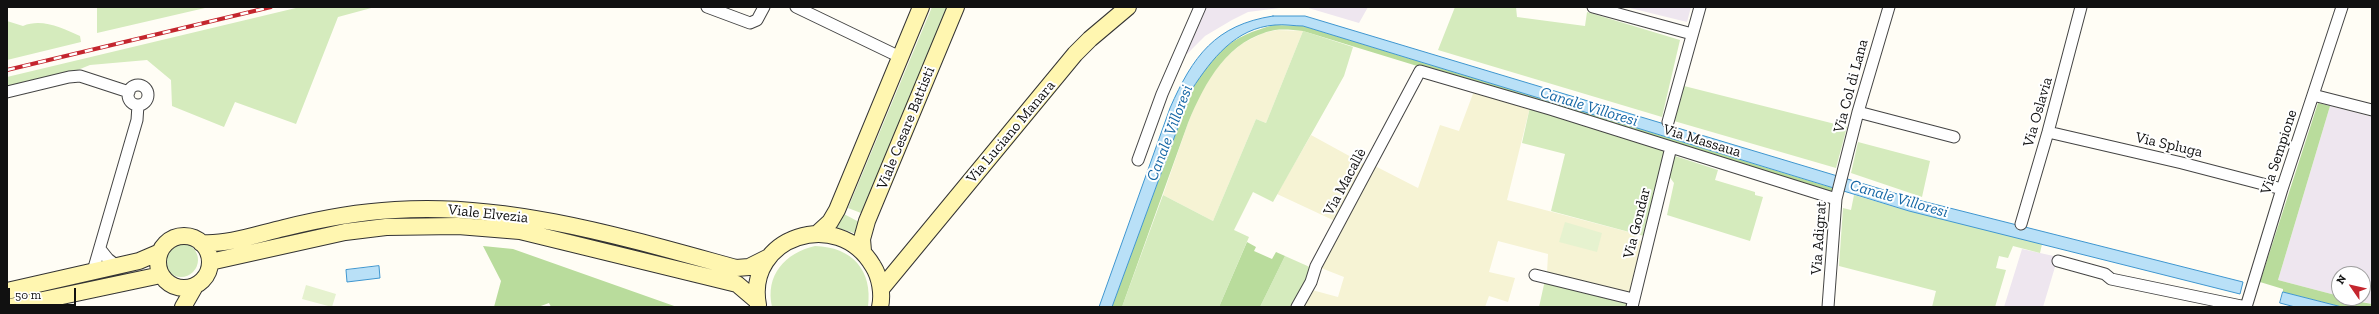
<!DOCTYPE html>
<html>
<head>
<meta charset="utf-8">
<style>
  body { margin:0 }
  #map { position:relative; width:2379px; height:314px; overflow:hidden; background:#fffdf5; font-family:"Zilla Slab",serif }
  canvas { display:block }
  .frame { position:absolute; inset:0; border:8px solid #111; pointer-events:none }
  .north { position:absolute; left:2331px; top:266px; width:40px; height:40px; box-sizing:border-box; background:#fff; border:1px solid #a0a0a0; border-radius:50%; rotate:304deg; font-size:11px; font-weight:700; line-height:16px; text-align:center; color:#111 }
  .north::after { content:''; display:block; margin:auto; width:14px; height:18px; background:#c4262e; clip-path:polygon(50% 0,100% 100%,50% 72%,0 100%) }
  .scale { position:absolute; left:8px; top:288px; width:68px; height:18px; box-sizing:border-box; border:2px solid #111; border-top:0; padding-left:5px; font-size:12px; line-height:14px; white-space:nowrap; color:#111; -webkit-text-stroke:3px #fff; paint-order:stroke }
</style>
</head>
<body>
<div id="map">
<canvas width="2379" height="314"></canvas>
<div class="frame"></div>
<div class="north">N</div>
<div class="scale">50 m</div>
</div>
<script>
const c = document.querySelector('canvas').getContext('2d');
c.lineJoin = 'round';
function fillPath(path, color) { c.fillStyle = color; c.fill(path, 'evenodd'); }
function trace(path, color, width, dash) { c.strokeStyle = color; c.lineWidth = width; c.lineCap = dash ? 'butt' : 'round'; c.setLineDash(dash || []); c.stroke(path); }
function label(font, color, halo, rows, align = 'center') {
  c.font = font + ' "Zilla Slab",serif'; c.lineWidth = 4; c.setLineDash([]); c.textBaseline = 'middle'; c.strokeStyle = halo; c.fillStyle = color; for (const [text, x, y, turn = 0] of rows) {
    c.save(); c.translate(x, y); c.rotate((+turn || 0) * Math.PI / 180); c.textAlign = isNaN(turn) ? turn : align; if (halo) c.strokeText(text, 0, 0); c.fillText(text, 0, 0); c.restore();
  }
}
fillPath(new Path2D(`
  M1205,7H1287L1248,12L1232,20L1205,36L1187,54L1183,51Z
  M1305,7H1368L1359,23Z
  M1626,7H1691L1687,22Z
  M2330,106L2372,117V304L2347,298H2363V274H2339V296L2278,280Z
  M2022,249L2058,257L2043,307H2004Z`), '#eee6ef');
fillPath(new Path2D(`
  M1277,30L1303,31L1266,123L1256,119L1213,221L1163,195L1188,123L1198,98L1213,73L1227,56L1243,43L1263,33Z
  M1474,91L1530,107L1507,200L1636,234L1635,240L1645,241L1631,295L1547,273L1548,254L1498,241L1489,272L1515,278L1508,302L1489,296L1485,307H1303L1312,290L1338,297L1344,277L1321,268L1375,166L1418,188L1440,125L1459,131Z
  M1311,135L1364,164L1335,221L1277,194Z`), '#f6f3d4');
fillPath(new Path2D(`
  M97,7H205V8L97,33Z
  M300,7H375L338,17L296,124L235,102L224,127L172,106L171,80L147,60L90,65L70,73L7,88V77Z
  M932,7H948L861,213L848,208Z
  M1455,7H1516L1517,17L1585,26L1587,12L1680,40L1662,117L1438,50Z
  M7,21L23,26C42,18 62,28 80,36L81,42L7,60Z
  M1303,31L1353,47L1344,76L1273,202L1253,192L1234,230L1249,237L1219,307H1122L1163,195L1213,221L1256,119L1266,123Z
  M1684,86L1847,127L1836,168L1674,121Z
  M1530,107L1661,146L1665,153L1644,236L1551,211L1565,154L1522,143Z
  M1858,142L1930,161L1922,197L1851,173Z
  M1675,156L1718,170L1715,180L1755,192V195L1763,197L1750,241L1667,215L1674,183L1668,175Z
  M1854,195L1909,211L2042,244L2040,253L2013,246L2008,258L1999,256L1996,268L2006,270L1995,307H1932L1936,291L1839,266L1843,208L1851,210Z
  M844,214L859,222L857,234L835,227Z
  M164 260a17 17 0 1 1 34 0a17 17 0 1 1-34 0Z
  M815,246C852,247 873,270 868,307H772C765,275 785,253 815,246Z
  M1285,256L1312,268L1293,307H1260Z
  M1545,280L1629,302L1628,307H1539Z`), '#d5ebbd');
fillPath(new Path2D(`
  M1274,25L1303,26L1836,189L1835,194L1303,31C1294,30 1284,29 1275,30C1228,39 1205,82 1188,123L1122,307H1112L1192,89C1217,51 1229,37 1274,25Z
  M2318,103L2330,106L2278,280L2339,296V298L2372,304V307H2342L2283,292V289L2260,282Z
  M1247,242L1256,247L1254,251L1272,259L1276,252L1285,256L1260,307H1219Z
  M483,246L513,249L677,307H551L549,303L538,307H494L501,281Z`), '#b9dc9c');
fillPath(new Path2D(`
  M1565,222L1602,233L1597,252L1559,242Z
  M306,285L336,294L332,307L302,299Z`), '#e6f2cf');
const water = new Path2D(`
  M1273,16H1305L1914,199L2243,282L2240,294L1909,211L1303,26C1294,26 1284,24 1275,25C1235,28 1212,59 1192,89L1112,307H1099L1170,108C1193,56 1215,25 1273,16Z
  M379,266L380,278L347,282L346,270Z
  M2283,292L2342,307H2295L2280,303Z`);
fillPath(water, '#b9e0f7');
trace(water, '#3f96cf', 1);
const street = new Path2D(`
  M707,7L750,23L757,20L764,7
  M796,7L900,57
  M1593,7L1692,34
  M128 95a10 10 0 1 1 20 0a10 10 0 1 1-20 0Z
  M7,92L69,77L80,76L129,92
  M2313,95L2372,110
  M1858,112L1954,137
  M1668,122L1700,7
  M2048,132L2182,163L2282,189
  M1138,160L1162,94L1200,7
  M2021,224L2048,132L2081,7
  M100,249L108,259L117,266
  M2058,261L2105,274L2111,279L2246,307
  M93,271L137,120L138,105
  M1535,275L1633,299
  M1297,307L1311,282L1316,266L1420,71L1550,109L1836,199
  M1632,307L1671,147
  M1828,307L1836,199L1858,112L1889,7
  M2246,307L2282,189L2342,7`);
const secondary = new Path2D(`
  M818,233L830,222L837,210L921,7
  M158 262a26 26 0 1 1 52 0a26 26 0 1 1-52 0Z
  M201,243C228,245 258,234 284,228C320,219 358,212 395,210C508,202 627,238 736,268L749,267L769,257
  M863,251L862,239L867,221L956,7
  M210,262L345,232L386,227L458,226L520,231L737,284L757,301
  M881,289L1075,54L1090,39L1128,7
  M7,291L139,261L160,252
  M758,305C745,237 838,206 873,266C880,277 883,294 880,307
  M10,307L161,275
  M183,307L195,286`);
trace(street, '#444', 13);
trace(secondary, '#333', 18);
trace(street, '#fff', 11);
trace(secondary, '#fff6b0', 16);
const rail = new Path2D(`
  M7,70L271,7`);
trace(rail, '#c4262e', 4);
trace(rail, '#fff', 2.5, [8]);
label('15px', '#111', '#fff', [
  ["Via Col di Lana",1851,86,-75],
  ["Via Oslavia",2038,112,-74],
  ["Viale Cesare Battisti",906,128,-68],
  ["Via Luciano Manara",1011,132,-50],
  ["Via Massaua",1702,141,17],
  ["Via Spluga",2169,145,13],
  ["Via Sempione",2279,152,-72],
  ["Via Macallè",1345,182,-62],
  ["Viale Elvezia",488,214,6],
  ["Via Gondar",1637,223,-76],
  ["Via Adigrat",1819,238,-86]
]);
label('italic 16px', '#1768a6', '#fff', [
  ["Canale Villoresi",1589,107,17],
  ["Canale Villoresi",1170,133,-69],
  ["Canale Villoresi",1899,199,16]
]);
</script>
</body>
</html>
